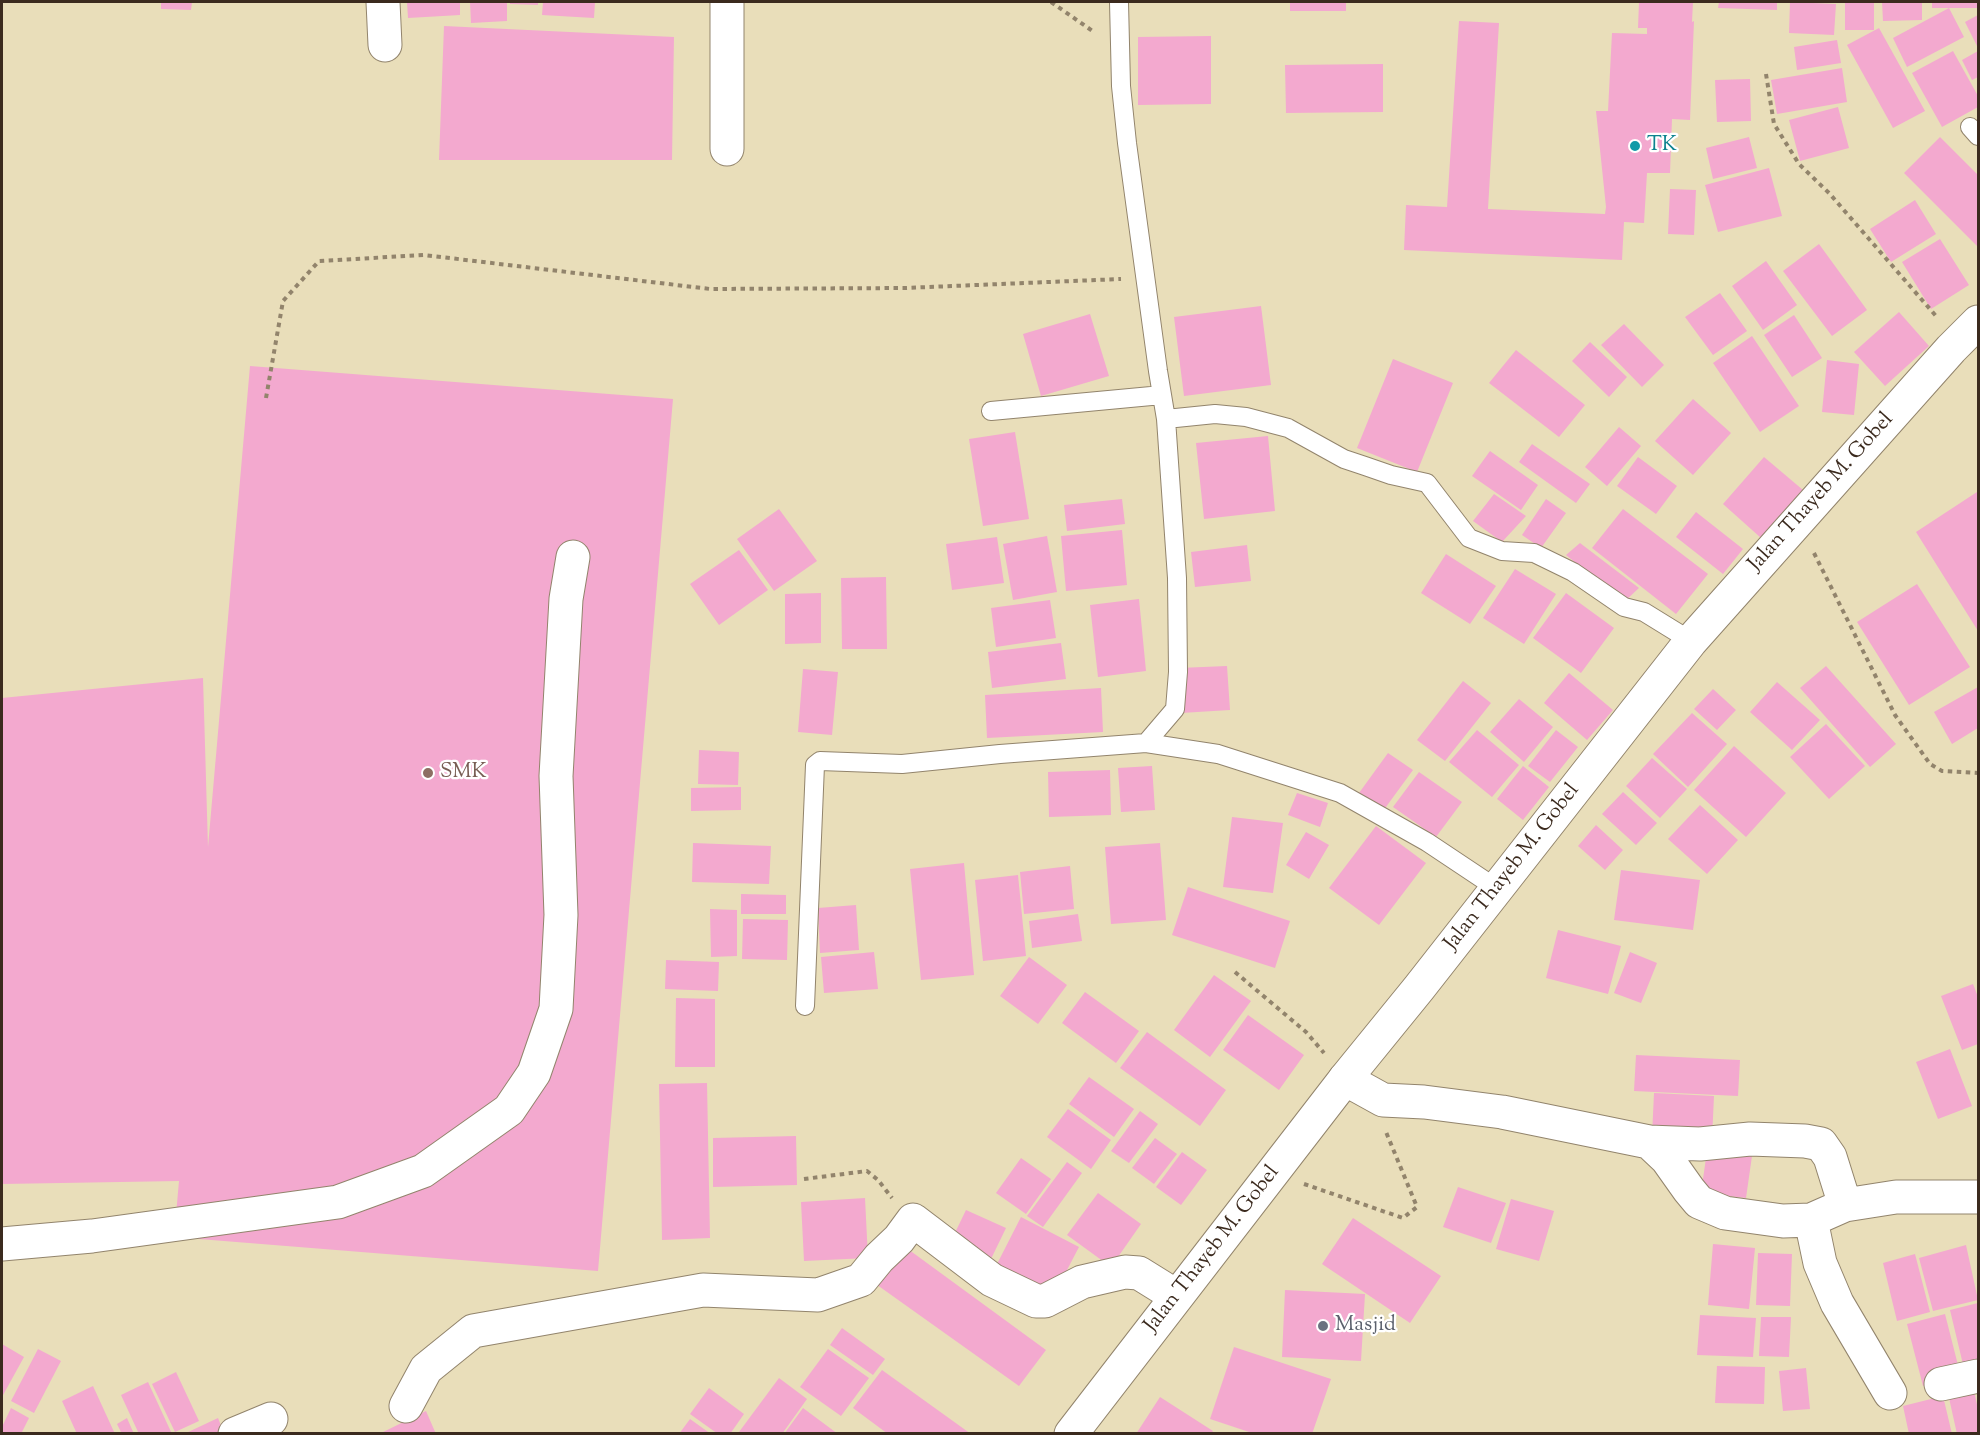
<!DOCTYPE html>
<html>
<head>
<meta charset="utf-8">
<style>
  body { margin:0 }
  #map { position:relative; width:1980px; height:1435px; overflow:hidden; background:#e9deba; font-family:"Sorts Mill Goudy",serif }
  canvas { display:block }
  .frame { position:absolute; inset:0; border:3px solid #3b2a1e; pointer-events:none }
</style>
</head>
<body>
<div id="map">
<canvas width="1980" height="1435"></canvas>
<div class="frame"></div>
</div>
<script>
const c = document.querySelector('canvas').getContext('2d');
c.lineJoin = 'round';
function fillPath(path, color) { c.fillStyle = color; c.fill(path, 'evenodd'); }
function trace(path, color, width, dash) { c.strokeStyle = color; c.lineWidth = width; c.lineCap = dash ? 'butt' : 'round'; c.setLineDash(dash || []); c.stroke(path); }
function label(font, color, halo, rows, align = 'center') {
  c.font = font + ' "Sorts Mill Goudy",serif'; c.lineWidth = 4.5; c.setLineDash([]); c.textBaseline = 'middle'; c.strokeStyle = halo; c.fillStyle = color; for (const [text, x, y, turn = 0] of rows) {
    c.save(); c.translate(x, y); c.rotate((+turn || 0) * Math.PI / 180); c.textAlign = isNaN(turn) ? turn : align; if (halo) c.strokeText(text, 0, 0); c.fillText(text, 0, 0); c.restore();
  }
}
fillPath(new Path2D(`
  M161,2H192L191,10L161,9Z
  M407,2H460V15L408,18Z
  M470,2H507V21L471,23Z
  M510,2H538V5L510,4Z
  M543,2H595L594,18L542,15Z
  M1290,2H1346V11H1290Z
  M1639,2H1693L1692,22L1694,21L1690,120L1672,119L1670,173H1647L1644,223L1624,222L1622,260L1404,250L1406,205L1447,207L1459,21L1499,23L1488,209L1605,214L1606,207L1596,111H1608L1612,33L1647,34V28H1638Z
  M1719,2H1777V10L1718,8Z
  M1790,2L1836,4L1834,35L1789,33Z
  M1845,2H1874V30H1845Z
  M1882,2H1922V20L1883,21Z
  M1932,2H1978V8H1932Z
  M1949,8L1964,37L1907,67L1893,38Z
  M1978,15V48L1965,22Z
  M444,26L674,37L672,160H439Z
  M1879,28L1925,111L1893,128L1847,45Z
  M1211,36V104L1138,105V37Z
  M1837,40L1841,63L1797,70L1794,47Z
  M1953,51L1978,96V107L1942,127L1912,73Z
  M1978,51V77L1972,80L1962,60Z
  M1383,64V112L1286,113L1285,65Z
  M1842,68L1847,102L1777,114L1771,80Z
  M1750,79L1751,121L1717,122L1715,80Z
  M1838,107L1849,148L1800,161L1789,120Z
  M1749,137L1757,168L1713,179L1706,148Z
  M1940,137L1978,175V247L1904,173Z
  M1769,168L1782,216L1718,232L1705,185Z
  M1670,189L1696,190L1694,235L1668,234Z
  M1915,200L1936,234L1891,262L1870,229Z
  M1940,239L1969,285L1931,309L1902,262Z
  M1819,244L1867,310L1832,336L1783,271Z
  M1766,261L1797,305L1763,330L1732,286Z
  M1720,293L1747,331L1713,355L1685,317Z
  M1261,306L1271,385L1184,396L1174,317Z
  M1899,312L1929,346L1885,386L1854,352Z
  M1090,314L1109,376L1041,396L1023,334Z
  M1794,315L1822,358L1792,377L1764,335Z
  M1624,324L1664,365L1642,387L1601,345Z
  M1752,336L1799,406L1760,432L1713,363Z
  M1590,342L1627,377L1609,397L1572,361Z
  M1516,350L1585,405L1559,437L1489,383Z
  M1393,359L1453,383L1417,472L1357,448Z
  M1827,360L1859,364L1854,415L1822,412Z
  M250,366L673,399L598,1271L174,1237L179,1181L2,1184V698L203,678L208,847Z
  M1693,399L1731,433L1693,475L1655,441Z
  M1619,427L1641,446L1607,486L1585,467Z
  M1015,432L1029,519L983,526L969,439Z
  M1268,436L1275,511L1204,519L1196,443Z
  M1532,444L1590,484L1576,503L1519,462Z
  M1490,451L1538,485L1521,510L1472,476Z
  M1638,457L1677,486L1656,514L1617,486Z
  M1764,457L1803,490L1761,538L1723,504Z
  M1977,492L1978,494V631L1916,532Z
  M1494,494L1526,516L1502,542L1473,521Z
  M1122,499L1125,524L1067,531L1064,505Z
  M1546,499L1566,513L1541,548L1522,535Z
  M779,509L817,561L774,591L737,539Z
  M1623,509L1708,574L1676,614L1592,548Z
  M1696,512L1743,549L1723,574L1676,537Z
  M1122,530L1127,585L1066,591L1061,536Z
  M1047,536L1057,592L1013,600L1003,544Z
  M997,537L1004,583L952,590L946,544Z
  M1580,543L1639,588L1624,602L1566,555Z
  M1247,545L1251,581L1195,587L1191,552Z
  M739,550L768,590L719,625L690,584Z
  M1446,554L1496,586L1470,624L1421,593Z
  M1515,569L1556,594L1524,644L1483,618Z
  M886,577L887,649H842L841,578Z
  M1917,584L1970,667L1909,705L1857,622Z
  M821,593V643L785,644V594Z
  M1566,593L1614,628L1581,673L1533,638Z
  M1139,599L1146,671L1098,677L1090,605Z
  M1050,600L1056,638L996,647L991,608Z
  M1061,643L1066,679L992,688L988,652Z
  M1227,666L1230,710L1181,713L1179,668Z
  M1826,666L1896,744L1870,767L1800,688Z
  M803,669L838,672L832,735L798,732Z
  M1569,673L1613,710L1587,740L1544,703Z
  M1463,681L1491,703L1445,761L1417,740Z
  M1777,682L1820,720L1792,750L1750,712Z
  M1978,687V728L1952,744L1934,712Z
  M1101,688L1103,732L987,738L985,695Z
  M1713,689L1736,710L1717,730L1694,709Z
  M1519,699L1553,727L1524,762L1490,732Z
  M1692,713L1727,744L1688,787L1653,754Z
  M1826,724L1865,766L1829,799L1790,757Z
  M1477,730L1519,765L1492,797L1449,762Z
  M1556,730L1578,747L1550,782L1528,766Z
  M1734,746L1786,793L1746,837L1694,790Z
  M699,750L739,752L738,785L698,784Z
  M1388,753L1413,770L1383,811L1359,793Z
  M1652,758L1687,789L1660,818L1626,786Z
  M1152,766L1155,810L1121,812L1118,768Z
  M1523,766L1549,787L1523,820L1497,799Z
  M1110,770L1111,815L1049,817L1048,772Z
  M1419,772L1462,802L1436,837L1393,807Z
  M741,787V810L691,811V788Z
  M1623,792L1657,823L1636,845L1602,814Z
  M1297,793L1328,803L1320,827L1288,815Z
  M1700,805L1738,840L1707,874L1668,839Z
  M1232,817L1283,823L1273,893L1223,887Z
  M1596,825L1623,850L1605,870L1578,846Z
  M1376,826L1426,863L1379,925L1329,888Z
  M1306,832L1329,845L1309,879L1286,865Z
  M693,843L771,846L769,884L692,882Z
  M1160,843L1166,920L1111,924L1105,847Z
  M964,863L974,975L921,980L910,869Z
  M1070,866L1074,909L1024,914L1020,872Z
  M1621,870L1700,880L1693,930L1614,920Z
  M1018,875L1026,956L983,961L975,880Z
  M1188,887L1290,921L1275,968L1172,935Z
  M741,894L786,895V914H741Z
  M856,905L859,950L820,953L818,908Z
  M710,909L737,910V956L711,957Z
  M1078,914L1082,941L1032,948L1029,921Z
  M743,919L788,920L787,960L742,959Z
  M1558,930L1621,946L1608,994L1546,978Z
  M874,952L878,989L824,993L821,957Z
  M1630,952L1657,963L1641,1003L1614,993Z
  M1029,957L1067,985L1038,1024L1000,996Z
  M666,960L719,962L718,991L665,989Z
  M1214,975L1251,1001L1210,1057L1174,1030Z
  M1973,984L1978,997V1044L1962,1050L1941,996Z
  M1085,992L1139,1031L1116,1063L1062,1023Z
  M676,998L715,999V1067H675Z
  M1248,1015L1304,1055L1279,1090L1223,1050Z
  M1147,1032L1226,1090L1200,1126L1120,1068Z
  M1950,1049L1972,1106L1938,1119L1916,1062Z
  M1636,1055L1740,1060L1738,1096L1634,1091Z
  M1089,1077L1134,1109L1114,1137L1069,1104Z
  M707,1083L710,1238L662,1240L659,1084Z
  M1654,1093L1714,1096L1712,1139L1652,1136Z
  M1068,1109L1111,1140L1091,1169L1047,1137Z
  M1140,1111L1158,1124L1129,1163L1111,1151Z
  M796,1136L797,1185L713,1187V1138Z
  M1155,1138L1177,1154L1154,1184L1132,1168Z
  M1707,1151L1752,1156L1746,1198L1701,1193Z
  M1182,1152L1207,1170L1181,1205L1156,1187Z
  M1021,1158L1051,1179L1026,1214L996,1193Z
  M1067,1162L1082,1173L1043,1227L1027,1216Z
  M1458,1187L1506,1203L1491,1243L1443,1227Z
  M1098,1193L1141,1224L1111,1267L1067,1235Z
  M865,1198L868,1258L804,1261L801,1202Z
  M1511,1199L1554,1211L1539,1261L1496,1249Z
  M966,1210L1006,1228L991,1259L951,1241Z
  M1021,1217L1079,1247L1055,1293L997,1264Z
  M1353,1218L1441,1276L1410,1323L1322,1264Z
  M901,1244L1046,1350L1019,1386L873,1282Z
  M1713,1244L1755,1248L1749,1309L1708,1305Z
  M1966,1245L1978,1300L1933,1311L1919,1258Z
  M1758,1253L1792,1254L1790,1306L1756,1305Z
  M1915,1254L1930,1312L1897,1321L1883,1263Z
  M1285,1290L1365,1294L1361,1361L1282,1357Z
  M1978,1303V1373L1966,1377L1950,1310Z
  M1945,1314L1961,1377L1923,1386L1907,1324Z
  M1700,1315L1756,1318L1753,1357L1697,1355Z
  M1761,1317H1791L1789,1357L1759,1356Z
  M842,1328L885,1359L873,1375L830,1345Z
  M2,1344L24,1357L2,1397Z
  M1234,1347L1331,1379L1312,1434H1255L1210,1419Z
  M38,1349L61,1361L34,1413L11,1401Z
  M828,1349L869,1378L841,1416L800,1387Z
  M1717,1366L1765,1367L1764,1404L1715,1403Z
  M1806,1368L1810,1409L1783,1411L1779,1371Z
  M882,1370L971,1434H888L853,1408Z
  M176,1372L199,1421L175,1432L152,1384Z
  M779,1378L807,1399L782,1434H740L739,1432Z
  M148,1382L172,1434H139L121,1395Z
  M93,1386L115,1434H77L62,1401Z
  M709,1388L744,1414L730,1434H718L690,1414Z
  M1974,1391L1978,1409V1434H1957L1949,1398Z
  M1943,1396L1952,1434H1909L1903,1406Z
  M1160,1397L1213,1431L1211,1434H1136Z
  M11,1408L29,1418L21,1434H2V1427Z
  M803,1408L838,1434H784Z
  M426,1411L436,1434H379Z
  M127,1418L134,1434H122L117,1424Z
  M218,1418L224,1433L223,1434H184Z
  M690,1419L711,1434H679Z`), '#f3a9cf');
const service = new Path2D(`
  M1970,127L1978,136
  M991,411L1162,395
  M1166,419L1215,414L1246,417L1288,428L1344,459L1365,466L1391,475L1427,483L1469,538L1502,551L1534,553L1573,572L1624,607L1644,612L1691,641
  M1146,743L1218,754L1340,793L1427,842L1496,888
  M805,1006L815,765L820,761L902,764L1000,754L1146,743L1175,709L1178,672L1177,578L1166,419L1158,371L1127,143L1121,86L1119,2`);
const minor = new Path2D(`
  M383,2L385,45
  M727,149V2
  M1345,1079L1383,1100L1424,1102L1502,1112L1649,1142L1700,1144L1750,1139L1805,1141L1821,1144L1830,1157L1845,1205
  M1649,1142L1667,1159L1689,1190L1699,1202L1725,1213L1783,1221L1811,1220L1845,1205L1896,1197H1978
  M1811,1220L1820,1263L1837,1303L1890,1393
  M2,1244L92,1236L338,1202L423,1171L509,1110L534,1073L556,1009L561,915L556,776L566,599L573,557
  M1941,1384L1978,1376
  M406,1406L426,1369L473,1331L703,1290L818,1295L861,1280L879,1258L899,1239L913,1220L992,1280L1036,1301H1045L1082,1282L1125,1272L1139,1273L1176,1296
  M235,1434L271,1419`);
const primary = new Path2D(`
  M1071,1434L1345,1079L1419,988L1691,641L1951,349L1978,322`);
trace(service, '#92846c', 20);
trace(minor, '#92846c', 35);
trace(primary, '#92846c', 35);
trace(new Path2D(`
  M1051,2L1094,32
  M1766,74L1774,124L1799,164L1829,193L1936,316
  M266,398L283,301L319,261L424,255L710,289L905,288L1121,279
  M1814,553L1895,715L1930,764L1942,771L1978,773
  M1235,972L1306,1032L1324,1053
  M804,1179L867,1171L878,1180L892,1198
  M1304,1184L1403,1218L1417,1207L1386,1132`), '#92846c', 4, [4.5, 4.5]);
trace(service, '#fff', 18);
trace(minor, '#fff', 33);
trace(primary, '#fff', 33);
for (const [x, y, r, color] of [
  [1635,146,6,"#0f9aa8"],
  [428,773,6,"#8d6e63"],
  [1323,1326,6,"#6b7280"]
]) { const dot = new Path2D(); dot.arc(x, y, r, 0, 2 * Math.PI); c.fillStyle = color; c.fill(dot); trace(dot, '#fff', 2); }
label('21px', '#0d838f', '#fff', [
  ["TK",1647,146]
], 'left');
label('21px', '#3b2a1e', '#fff', [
  ["Jalan Thayeb M. Gobel",1822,493,-48],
  ["Jalan Thayeb M. Gobel",1513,868,-52],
  ["Jalan Thayeb M. Gobel",1213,1250,-52]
]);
label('21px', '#785e54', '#fff', [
  ["SMK",440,773]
], 'left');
label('21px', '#5b616d', '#fff', [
  ["Masjid",1335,1326]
], 'left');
</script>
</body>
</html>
